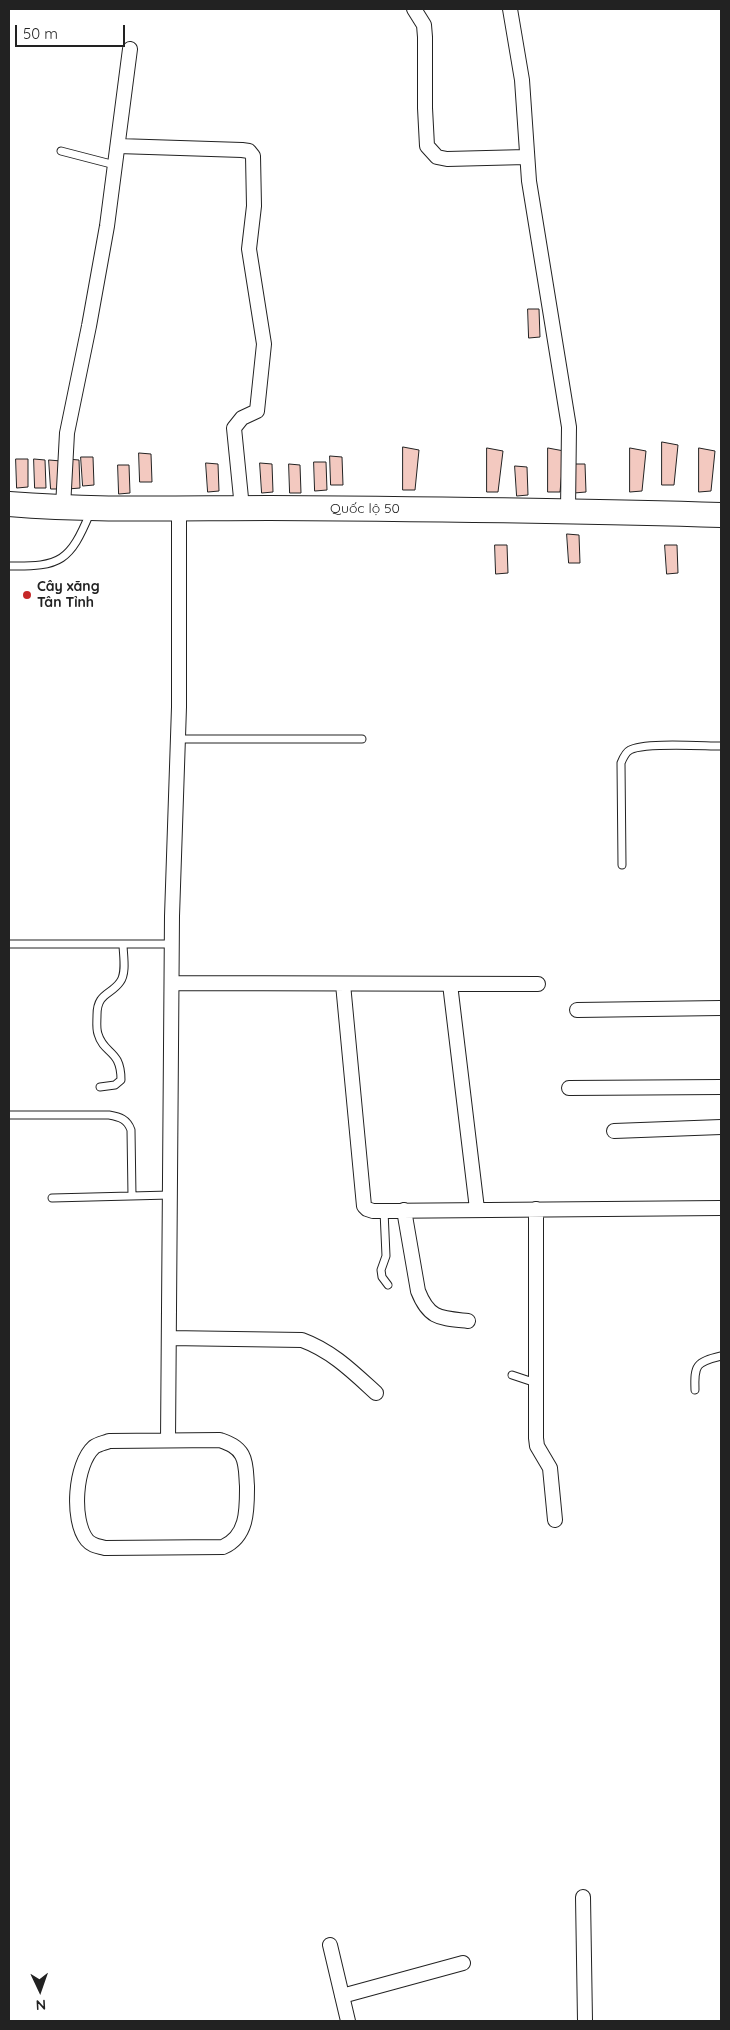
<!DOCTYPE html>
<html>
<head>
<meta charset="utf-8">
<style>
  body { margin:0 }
  #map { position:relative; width:730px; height:2030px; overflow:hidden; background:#fff; font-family:Quicksand,sans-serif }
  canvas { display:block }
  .frame { position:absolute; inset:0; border:10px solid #222; pointer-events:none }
  .north { position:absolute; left:15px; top:1965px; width:50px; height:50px; -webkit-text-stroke:4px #fff; paint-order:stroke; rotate:177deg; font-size:14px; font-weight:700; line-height:20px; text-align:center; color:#222 }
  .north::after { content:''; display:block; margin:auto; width:18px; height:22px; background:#222; clip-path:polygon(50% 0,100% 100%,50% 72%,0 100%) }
  .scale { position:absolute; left:15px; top:25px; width:110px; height:22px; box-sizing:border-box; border:2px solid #222; border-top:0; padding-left:6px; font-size:15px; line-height:18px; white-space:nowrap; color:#222; -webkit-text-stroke:4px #fff; paint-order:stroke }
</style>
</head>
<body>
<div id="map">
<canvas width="730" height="2030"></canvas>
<div class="frame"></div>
<div class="north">N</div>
<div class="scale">50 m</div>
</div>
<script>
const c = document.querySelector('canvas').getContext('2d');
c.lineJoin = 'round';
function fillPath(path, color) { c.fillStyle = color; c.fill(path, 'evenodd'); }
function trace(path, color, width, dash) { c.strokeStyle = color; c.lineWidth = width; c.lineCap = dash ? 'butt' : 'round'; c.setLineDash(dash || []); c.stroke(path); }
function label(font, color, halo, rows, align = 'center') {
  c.font = font + ' Quicksand,sans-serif'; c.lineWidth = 4; c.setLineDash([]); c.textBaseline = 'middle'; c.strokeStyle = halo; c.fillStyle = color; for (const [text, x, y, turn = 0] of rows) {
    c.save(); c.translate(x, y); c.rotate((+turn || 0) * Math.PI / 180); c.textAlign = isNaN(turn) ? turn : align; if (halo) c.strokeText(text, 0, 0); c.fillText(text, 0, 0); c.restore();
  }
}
const building = new Path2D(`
  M528,309H539L540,337L529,338Z
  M662,442L678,445L674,485H662Z
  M403,447L419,450L415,490H403Z
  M487,448L503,451L498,492H487Z
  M548,448L564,451L560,492H548Z
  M630,448L646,451L642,491L630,492Z
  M699,448L715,451L711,491L699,492Z
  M139,453L151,454L152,482H140Z
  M330,456L342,457L343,485H331Z
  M81,457H93L94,485L83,486Z
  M16,459H28V487L17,488Z
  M34,459L45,460L46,488H35Z
  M67,459L79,460L80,488L68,489Z
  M49,460L61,461L62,489H51Z
  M314,462H326L327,490L315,491Z
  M206,463L218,464L219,491L208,492Z
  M260,463L272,464L273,492L262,493Z
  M289,464L300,465L301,493H290Z
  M573,464H585L586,492L574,493Z
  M118,465H129L130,493L119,494Z
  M515,466L527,467L528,495L517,496Z
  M567,534L579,535L580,563H569Z
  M495,545H507L508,573L496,574Z
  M665,545H677L678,573L667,574Z`);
fillPath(building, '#f3c9c0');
trace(building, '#222', 1);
const lane = new Path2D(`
  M61,151L115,165
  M9,566C61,567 70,561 90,513
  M178,739H362
  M622,865L621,763C623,758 626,752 630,750C643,742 703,746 721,746
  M9,944H172
  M100,1087L115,1085L121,1080C121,1049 104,1055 98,1034C96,1028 97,1021 97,1015C97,993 111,995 120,982C127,973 123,954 123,944
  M9,1115H109C120,1117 127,1119 131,1130L132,1196
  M52,1198L170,1195
  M384,1211L386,1256L381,1270L382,1277L388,1285
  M512,1375L536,1383
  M695,1390C694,1365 696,1362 721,1356`);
const street = new Path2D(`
  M414,9L424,25L425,37V108L427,146L437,157L447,159L526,157
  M510,9L522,80L529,181L569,427L568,510
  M118,146L242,150L249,151L253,156L254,206L249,249L264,344L257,411L242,418L234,428L242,508
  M63,507L67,433L89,326L107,226L130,49
  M172,983L538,984
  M343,984L364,1206L367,1209L373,1211L721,1208
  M450,984L477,1209
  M577,1010L721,1008
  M569,1088L721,1087
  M614,1131L721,1127
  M536,1209V1438L537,1446L550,1468L555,1520
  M404,1210L418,1291C429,1319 440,1318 468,1321
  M169,1338L302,1340C332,1351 353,1372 376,1393
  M168,1440L172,916L179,707V510
  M220,1440C228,1443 237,1446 242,1455C247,1464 246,1476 247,1486C247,1509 248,1536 223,1547L105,1548C98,1546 92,1546 87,1540C71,1520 75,1464 94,1447C98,1444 104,1443 109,1441Z
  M583,1897L585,2021
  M330,1945L348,2021
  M342,1996L463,1963`);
const highway = new Path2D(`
  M9,504C95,511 182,508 269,508C420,509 570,510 721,515`);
trace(lane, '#222', 9);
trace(street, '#222', 16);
trace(highway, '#222', 26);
trace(lane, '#fff', 7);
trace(street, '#fff', 14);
trace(highway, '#fff', 24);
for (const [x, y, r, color] of [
  [27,595,5,"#c62828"]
]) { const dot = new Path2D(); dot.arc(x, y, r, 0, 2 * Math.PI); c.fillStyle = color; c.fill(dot); trace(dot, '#fff', 2); }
label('14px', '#222', '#fff', [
  ["Quốc lộ 50",365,509]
]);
label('bold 14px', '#222', '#fff', [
  ["Cây xăng",37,587],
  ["Tân Tỉnh",37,603]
], 'left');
</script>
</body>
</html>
